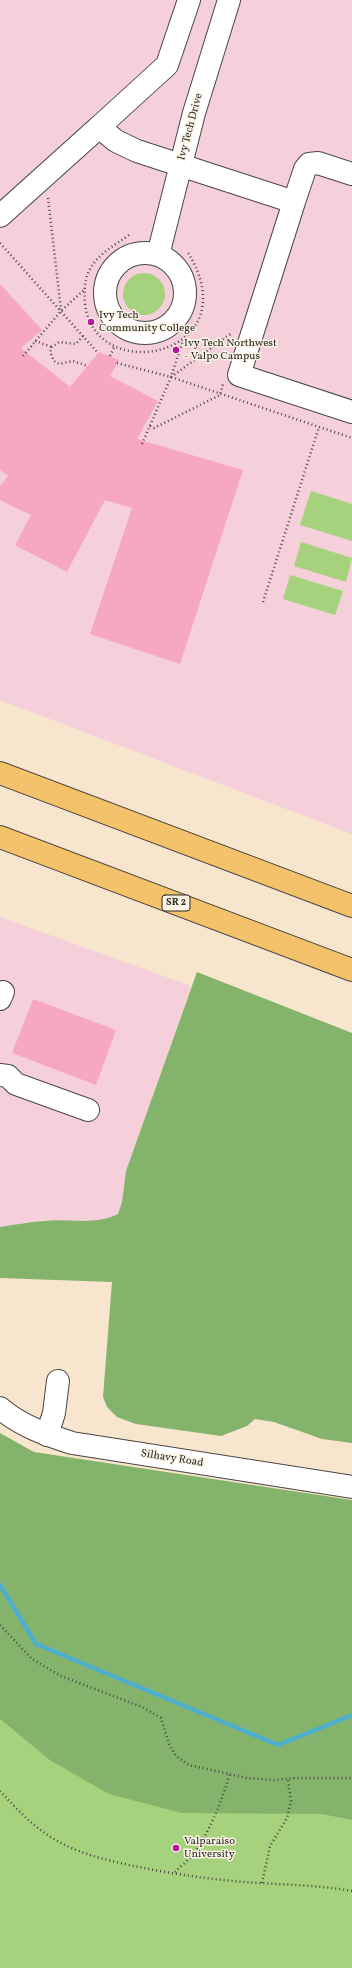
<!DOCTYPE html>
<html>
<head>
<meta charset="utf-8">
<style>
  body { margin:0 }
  canvas { display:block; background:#f7e5cd }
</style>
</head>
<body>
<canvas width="352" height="1968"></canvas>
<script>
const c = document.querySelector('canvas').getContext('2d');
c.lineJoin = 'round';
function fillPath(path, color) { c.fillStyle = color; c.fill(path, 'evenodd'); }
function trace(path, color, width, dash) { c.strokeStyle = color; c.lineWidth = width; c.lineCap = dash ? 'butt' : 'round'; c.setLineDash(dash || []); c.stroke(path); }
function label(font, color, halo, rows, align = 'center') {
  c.font = font + ' Vollkorn,serif'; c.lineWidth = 3; c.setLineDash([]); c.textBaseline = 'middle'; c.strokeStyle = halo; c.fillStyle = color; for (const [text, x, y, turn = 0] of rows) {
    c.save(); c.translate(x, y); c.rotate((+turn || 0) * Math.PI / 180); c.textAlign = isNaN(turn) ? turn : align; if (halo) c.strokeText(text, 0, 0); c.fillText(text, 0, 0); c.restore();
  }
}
fillPath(new Path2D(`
  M0,0H352V834L0,700Z
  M0,917L191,986L133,1153L126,1171L122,1202L118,1214L108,1219L93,1221L44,1220L0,1227Z`), '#f5cfda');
fillPath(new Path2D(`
  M123 294a21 21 0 1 1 42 0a21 21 0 1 1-42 0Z
  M311,491L352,504V541L300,525Z
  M301,542L352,558L346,582L294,566Z
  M290,575L343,591L335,615L283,599Z
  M0,1719L48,1759L256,1812L320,1814L352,1820V1968H0Z`), '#a6d17d');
fillPath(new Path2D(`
  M197,972L352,1033V1443L322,1439L274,1422L255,1419L247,1426L221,1436L136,1424L117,1417L107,1407L103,1397L112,1282L0,1278V1227C14,1225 28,1222 43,1221C69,1218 94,1226 118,1214L122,1202L126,1171Z
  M0,1433L34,1452L352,1500V1820L320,1814L182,1813L109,1794L48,1759L0,1719Z`), '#84b36c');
trace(new Path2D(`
  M0,1585L36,1644L278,1745L352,1715`), '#4eaecd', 4.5);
fillPath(new Path2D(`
  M0,284L42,330L21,348L70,387L99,352L119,360L110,376L158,401L137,439L243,470L180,664L90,634L132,508L105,500L67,572L15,545L31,515L0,500V486L8,476L0,470Z
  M33,999L116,1030L96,1085L12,1053Z`), '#f6a8c3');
const minor = new Path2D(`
  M99,127L167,65L189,0
  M294,202L239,375L352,412
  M0,216L99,127L116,141L137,151L294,202L305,169L309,164L318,163L352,174
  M105 293a40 40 0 1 1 80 0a40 40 0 1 1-80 0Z
  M158,255L194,113L229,0
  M0,999L3,992
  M0,1075L8,1076L16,1084L88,1110
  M0,1408C21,1426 47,1435 72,1443L352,1487
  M47,1435L54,1413L58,1381`);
const highway = new Path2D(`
  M0,773L352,906
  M0,837L352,970`);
trace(minor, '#4a4743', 24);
trace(highway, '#4a4743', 24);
trace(new Path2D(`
  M48,198L61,310
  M129,235C100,255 81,264 85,304C95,389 253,355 187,251
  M0,243L98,353
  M83,336L76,344L59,342L52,347L50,352L54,361L59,364L73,361L88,366
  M35,341L52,347
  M23,356L61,311L85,289
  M110,356L115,345
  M117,363L171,377L352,438
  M171,377L232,333
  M150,426L154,428L220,395L223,384
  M142,444L171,377L183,340
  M263,602L319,427
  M0,1625L32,1659L61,1676L142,1707L161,1718L169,1744L176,1756L189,1765L247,1778L274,1780L295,1778H352
  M0,1791C16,1808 33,1827 54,1839C77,1853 103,1859 129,1865C163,1872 199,1878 234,1881C273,1885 313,1884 352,1891
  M175,1872C180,1867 187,1861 193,1855C207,1837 224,1797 229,1775
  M262,1883L270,1846L287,1818L291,1801L288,1779`), '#4a4743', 2.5, [1, 3]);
trace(minor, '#fff', 22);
trace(highway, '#f3c26a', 22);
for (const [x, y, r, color] of [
  [91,322,4,"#b5179e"],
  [176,350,4,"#b5179e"],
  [176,1848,4,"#b5179e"]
]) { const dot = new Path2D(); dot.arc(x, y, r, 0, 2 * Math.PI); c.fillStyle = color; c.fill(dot); trace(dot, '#fcf5e5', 1.5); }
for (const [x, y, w] of [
  [176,903,28]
]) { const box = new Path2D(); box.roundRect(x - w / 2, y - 8, w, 16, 3); c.fillStyle = '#fcf5e5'; c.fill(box); trace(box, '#2b2b2b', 1); }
label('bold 10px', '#2b2b2b', null, [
  ["SR 2",176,903]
]);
label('11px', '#2b2b2b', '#fcf5e5', [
  ["Ivy Tech Drive",191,127,-75],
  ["Silhavy Road",172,1459,9]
]);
label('11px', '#2b2b2b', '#fcf5e5', [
  ["Ivy Tech",99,316],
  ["Community College",99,329],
  ["Ivy Tech Northwest",184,344],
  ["- Valpo Campus",184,357],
  ["Valparaiso",184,1842],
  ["University",184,1855]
], 'left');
</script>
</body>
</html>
